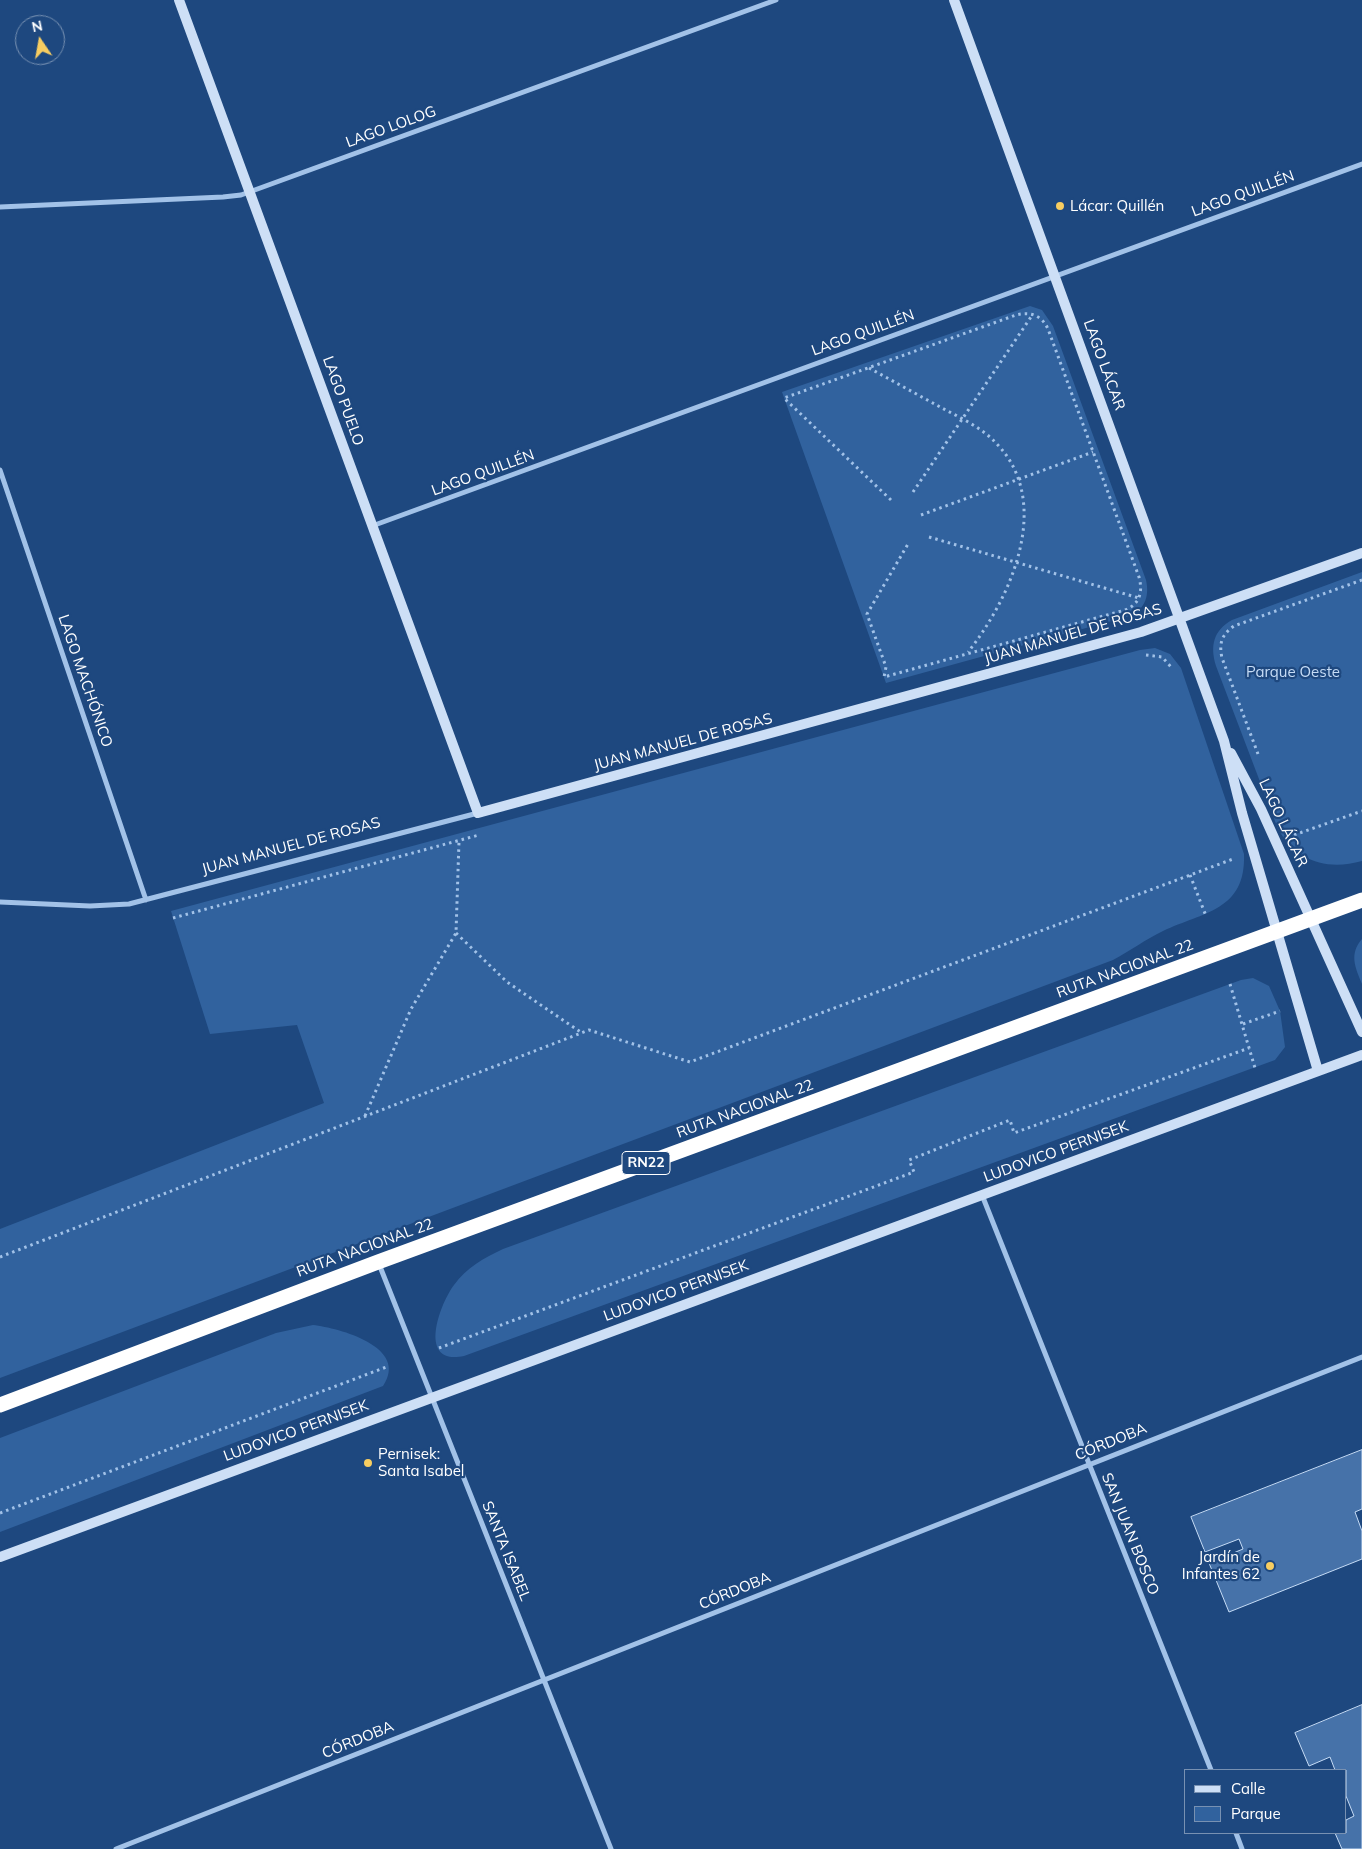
<!DOCTYPE html>
<html>
<head>
<meta charset="utf-8">
<style>
  body { margin:0 }
  #map { position:relative; width:1362px; height:1849px; overflow:hidden; background:#1e487f; font-family:Mulish,sans-serif }
  canvas { display:block }
  .legend { position:absolute; left:1184px; top:1769px; width:162px; height:65px; box-sizing:border-box; background:#1e487f; border:1px solid #7891b2; margin:0; padding:6px 9px; list-style:none; font-size:15px; color:#fff }
  .legend li { display:flex; align-items:center; gap:10px; height:25px }
  .legend b { width:25px; border:1px solid #7891b2 }
  .north { position:absolute; left:15px; top:15px; width:50px; height:50px; box-sizing:border-box; background:#1e487f; border:1px solid #7891b2; border-radius:50%; rotate:348deg; font-size:14px; font-weight:700; line-height:20px; text-align:center; color:#fff }
  .north::after { content:''; display:block; margin:auto; width:18px; height:22px; background:#f7cd61; clip-path:polygon(50% 0,100% 100%,50% 72%,0 100%) }
</style>
</head>
<body>
<div id="map">
<canvas width="1362" height="1849"></canvas>
<ul class="legend">
<li><b style="height:6px;background:#cddff6"></b>Calle</li>
<li><b style="height:14px;background:#31629e"></b>Parque</li>
</ul>
<div class="north">N</div>
</div>
<script>
const c = document.querySelector('canvas').getContext('2d');
c.lineJoin = 'round';
function fillPath(path, color) { c.fillStyle = color; c.fill(path, 'evenodd'); }
function trace(path, color, width, dash) { c.strokeStyle = color; c.lineWidth = width; c.lineCap = dash ? 'butt' : 'round'; c.setLineDash(dash || []); c.stroke(path); }
function label(font, color, halo, rows, align = 'center') {
  c.font = font + ' Mulish,sans-serif'; c.lineWidth = 4.5; c.setLineDash([]); c.textBaseline = 'middle'; c.strokeStyle = halo; c.fillStyle = color; for (const [text, x, y, turn = 0] of rows) {
    c.save(); c.translate(x, y); c.rotate((+turn || 0) * Math.PI / 180); c.textAlign = isNaN(turn) ? turn : align; if (halo) c.strokeText(text, 0, 0); c.fillText(text, 0, 0); c.restore();
  }
}
fillPath(new Path2D(`
  M1030,306L1042,310L1053,326L1146,580C1150,598 1144,611 1126,617L886,683L782,392Z
  M1362,572V861C1327,871 1296,861 1278,829L1216,666C1210,646 1213,631 1232,620Z
  M1155,648L1170,654L1181,668L1244,854C1246,911 1203,912 1163,931C1146,939 1130,951 1113,960L0,1378V1229L324,1103L297,1025L210,1034L171,911L1140,650Z
  M1362,939V984C1355,967 1349,954 1362,939Z
  M1253,978L1269,986L1280,1011L1285,1047L1275,1060L464,1356C417,1366 439,1305 454,1285C466,1268 484,1258 503,1249L1241,980Z
  M313,1325C339,1328 410,1347 383,1386L0,1532V1438L276,1333Z`), '#31629e');
const building = new Path2D(`
  M1362,1450V1509L1355,1512L1362,1531V1559L1229,1612L1209,1563L1243,1549L1239,1539L1205,1552L1191,1517Z
  M1362,1705V1849H1342L1335,1833H1346V1820L1354,1816L1346,1796V1770H1335L1330,1757L1309,1766L1295,1733Z`);
fillPath(building, '#4672a9');
trace(building, '#c6dcf6', 1);
trace(new Path2D(`
  M869,368C893,381 918,395 942,408C961,418 982,428 996,443C1054,502 1011,598 968,652
  M913,492L1033,314
  M891,500L784,398L1016,315C1031,311 1042,316 1048,329L1139,577C1143,592 1140,604 1125,610L884,677L886,667L867,614L908,544
  M921,515L1093,452
  M929,537L1139,598
  M1146,655L1162,657L1172,668
  M1258,754L1222,658C1219,644 1221,635 1234,626L1362,580
  M1294,835L1362,811
  M1190,875L1206,916
  M173,918L479,835
  M456,933L507,982L582,1033
  M1230,984L1255,1068
  M1243,1024L1280,1011
  M365,1116L411,1009L456,933L459,841
  M0,1257L589,1030L690,1062L1233,859
  M439,1348L914,1172L909,1160L1010,1120L1014,1133L1249,1048
  M0,1513L389,1366`), '#a2c2e8', 3, [2.5, 4]);
trace(new Path2D(`
  M0,207L223,197L241,195L776,0
  M0,470L146,900
  M372,526L1362,164
  M0,902L90,906L129,904L478,813
  M982,1195L1211,1770
  M379,1264L611,1849
  M1236,1833L1242,1849
  M116,1849L1362,1357`), '#a2c2e8', 5);
trace(new Path2D(`
  M179,0L478,813L1141,632L1362,553
  M954,0L1224,741L1242,813L1318,1071
  M1231,753L1261,809L1362,1032
  M0,1557L1362,1055`), '#cddff6', 10);
trace(new Path2D(`
  M0,1405L378,1262L1362,900`), '#fff', 15);
for (const [x, y, r, color] of [
  [1060,206,5,"#f7cd61"],
  [368,1463,5,"#f7cd61"],
  [1270,1566,5,"#f7cd61"]
]) { const dot = new Path2D(); dot.arc(x, y, r, 0, 2 * Math.PI); c.fillStyle = color; c.fill(dot); trace(dot, '#1e487f', 2); }
for (const [x, y, w] of [
  [646,1163,48]
]) { const box = new Path2D(); box.roundRect(x - w / 2, y - 11.5, w, 23, 4); c.fillStyle = '#1e487f'; c.fill(box); trace(box, '#fff', 1); }
label('bold 14px', '#fff', null, [
  ["RN22",646,1163]
]);
label('15px', '#fff', '#1e487f', [
  ["LAGO LOLOG",391,127,-20],
  ["LAGO QUILLÉN",1243,194,-20],
  ["LAGO QUILLÉN",863,333,-20],
  ["LAGO LÁCAR",1104,365,70],
  ["LAGO PUELO",343,401,70],
  ["LAGO QUILLÉN",483,473,-20],
  ["JUAN MANUEL DE ROSAS",1073,634,-16],
  ["LAGO MACHÓNICO",85,681,71],
  ["JUAN MANUEL DE ROSAS",683,742,-15],
  ["LAGO LÁCAR",1283,823,65],
  ["JUAN MANUEL DE ROSAS",291,846,-15],
  ["RUTA NACIONAL 22",1125,969,-20],
  ["RUTA NACIONAL 22",745,1109,-20],
  ["LUDOVICO PERNISEK",1056,1152,-20],
  ["RUTA NACIONAL 22",365,1248,-20],
  ["LUDOVICO PERNISEK",676,1291,-20],
  ["LUDOVICO PERNISEK",296,1431,-20],
  ["CÓRDOBA",1111,1442,-22],
  ["SAN JUAN BOSCO",1130,1534,68],
  ["SANTA ISABEL",506,1551,68],
  ["CÓRDOBA",735,1591,-22],
  ["CÓRDOBA",358,1740,-22]
]);
label('15px', '#fff', '#1e487f', [
  ["Lácar: Quillén",1070,206],
  ["Pernisek:",378,1454],
  ["Santa Isabel",378,1471],
  ["Jardín de",1260,1557,"right"],
  ["Infantes 62",1260,1574,"right"]
], 'left');
label('15px', '#c6dcf6', '#1e487f', [
  ["Parque Oeste",1293,672]
]);
</script>
</body>
</html>
